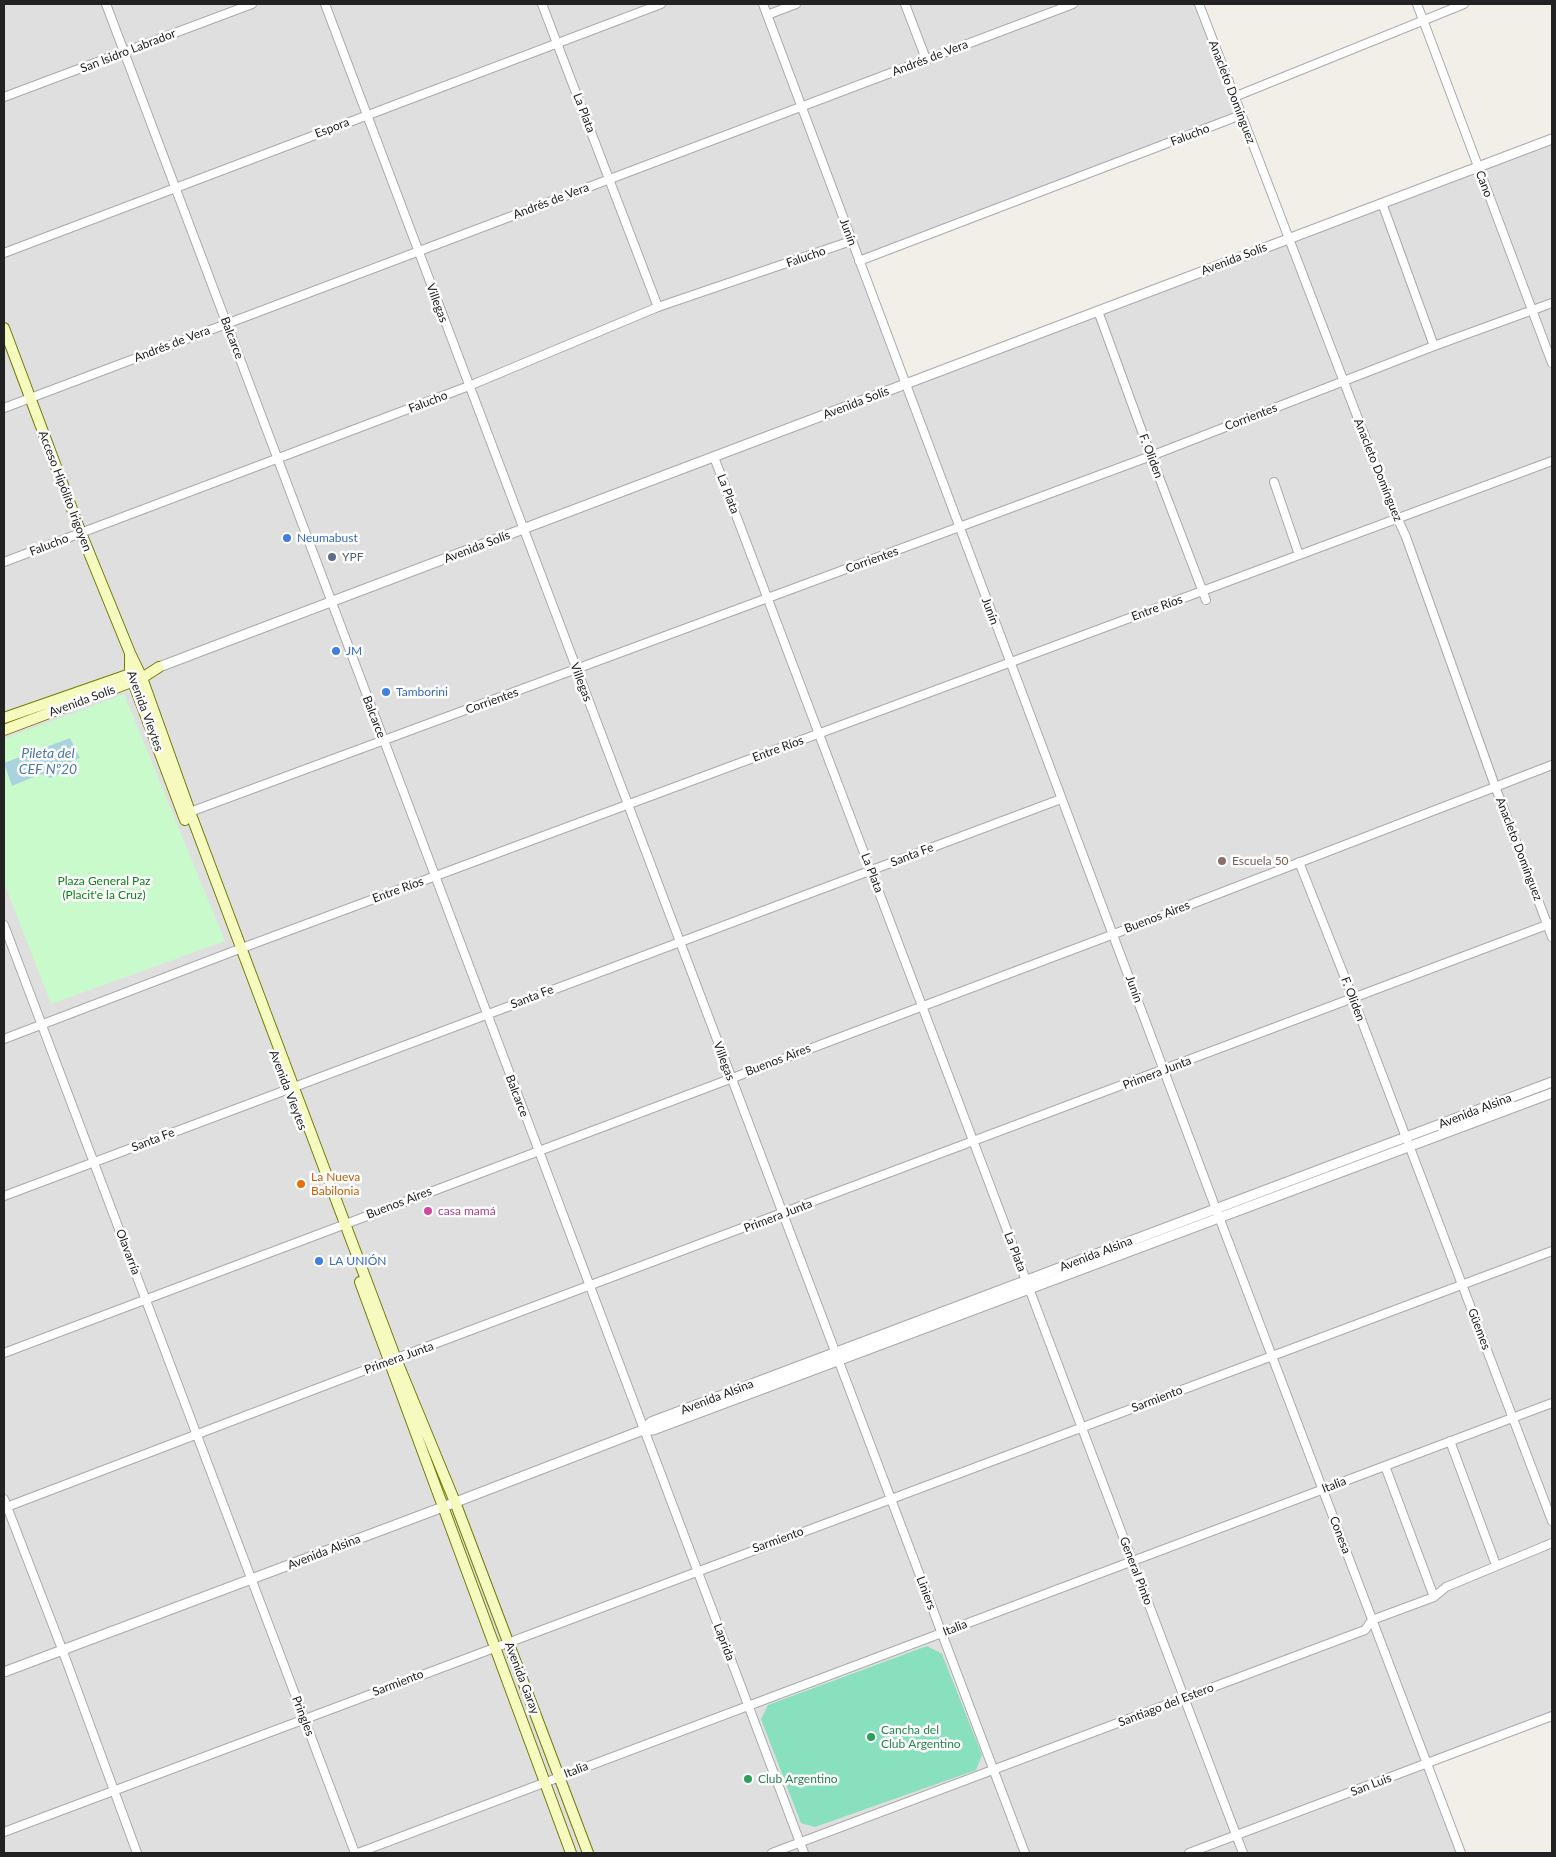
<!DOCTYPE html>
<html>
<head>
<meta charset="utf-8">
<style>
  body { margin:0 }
  #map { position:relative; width:1556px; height:1857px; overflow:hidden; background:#f2efe9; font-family:Lato,sans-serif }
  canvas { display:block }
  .frame { position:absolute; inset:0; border:5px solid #222; pointer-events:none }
</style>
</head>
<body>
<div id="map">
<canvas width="1556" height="1857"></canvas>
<div class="frame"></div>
</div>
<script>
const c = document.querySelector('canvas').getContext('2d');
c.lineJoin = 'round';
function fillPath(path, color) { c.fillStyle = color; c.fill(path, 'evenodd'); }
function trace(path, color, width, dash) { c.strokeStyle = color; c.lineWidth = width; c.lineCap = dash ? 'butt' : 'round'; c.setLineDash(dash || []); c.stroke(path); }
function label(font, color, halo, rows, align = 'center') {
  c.font = font + ' Lato,sans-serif'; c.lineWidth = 5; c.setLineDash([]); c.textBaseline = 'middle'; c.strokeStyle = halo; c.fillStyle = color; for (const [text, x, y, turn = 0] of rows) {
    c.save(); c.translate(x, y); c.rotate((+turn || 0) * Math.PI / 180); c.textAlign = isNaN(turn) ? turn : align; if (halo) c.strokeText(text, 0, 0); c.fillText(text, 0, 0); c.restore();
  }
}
fillPath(new Path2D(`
  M4,4H1199L1241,115L859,261L905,384L1552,139V1716L1427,1764L1461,1853H4Z`), '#e0dfdf');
fillPath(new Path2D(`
  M124,694L225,941L51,1004L4,882V739Z`), '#c8facc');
fillPath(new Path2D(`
  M927,1646L942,1654L982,1755L976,1770L815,1827L801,1823L761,1719L768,1705Z`), '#88e0be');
fillPath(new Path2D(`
  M70,738L80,758L63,765L59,774L50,778L41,774L12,786L4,763Z`), '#aad3df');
const minor = new Path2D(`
  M106,4L804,1853
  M325,4L1025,1853
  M542,4L658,307
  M763,4L1219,1217L1461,1853
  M905,4L926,59
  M1199,4L1390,502L1406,537L1495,786L1552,937
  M1417,4L1552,363
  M767,15L796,4
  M4,97L252,4
  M1234,97L1464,4
  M1382,203L1434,346
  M4,253L661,4
  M859,261L1241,115
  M1098,311L1151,456L1206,600
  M4,408L1073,4
  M714,457L1243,1853
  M1274,482L1299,555
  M4,562L469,386L658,307L851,241
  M190,812L1151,456L1434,346L1552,303
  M1299,862L1353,998L1552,1521
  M4,925L355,1853
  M4,1039L242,948L1552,461
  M4,1196L1061,799
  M4,1353L1114,934L1552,765
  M1450,1441L1496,1565
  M1385,1466L1434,1597
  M4,1499L62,1649L137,1853
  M4,1508L389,1361L1552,923
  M4,1832L1552,1251
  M358,1853L1552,1403
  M772,1853L1365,1630L1372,1620L1434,1597L1446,1587L1552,1543
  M1189,1853L1552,1716`);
const tertiary = new Path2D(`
  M159,667L1552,139
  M1552,1082L651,1422L643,1430H653L1552,1093
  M4,1672L443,1507L643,1430`);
const secondary = new Path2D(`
  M4,328L81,533L130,653L142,678L190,812L396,1359L455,1502L588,1853
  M130,654V674L185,820
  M4,718L136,672
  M4,730L142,678L159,667
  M360,1282L571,1853`);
trace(minor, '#a9a9a9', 10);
trace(tertiary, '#a9a9a9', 11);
trace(secondary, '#707d05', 12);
trace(minor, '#fff', 8);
trace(tertiary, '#fff', 9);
trace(secondary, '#f7fabf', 10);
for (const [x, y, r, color] of [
  [287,538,5,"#3f7fe0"],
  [332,557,5,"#5c6f8a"],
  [336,651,5,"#3f7fe0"],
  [386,692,5,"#3f7fe0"],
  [1222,861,5,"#8d6e63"],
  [301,1184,5,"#e8710a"],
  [428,1211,5,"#d1479c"],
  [319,1261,5,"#3f7fe0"],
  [871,1737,5,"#2e9e5b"],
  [748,1779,5,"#2e9e5b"]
]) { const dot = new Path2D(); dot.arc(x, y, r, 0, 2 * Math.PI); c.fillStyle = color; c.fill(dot); trace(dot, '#fff', 2); }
label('12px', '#222', '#fff', [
  ["San Isidro Labrador",128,51,-21],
  ["Andrés de Vera",930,58,-21],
  ["Anacleto Domínguez",1232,92,69],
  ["La Plata",584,113,69],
  ["Espora",332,128,-21],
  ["Falucho",1190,135,-21],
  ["Cano",1484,184,69],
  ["Andrés de Vera",551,201,-21],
  ["Junín",848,232,69],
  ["Falucho",806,257,-19],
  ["Avenida Solís",1234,259,-21],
  ["Villegas",437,303,69],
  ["Balcarce",232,338,69],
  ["Andrés de Vera",172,344,-21],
  ["Falucho",428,402,-21],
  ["Avenida Solís",856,403,-21],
  ["Corrientes",1251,417,-21],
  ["F. Oliden",1151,456,69],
  ["Anacleto Domínguez",1378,470,68],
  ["Acceso Hipólito Irigoyen",65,491,69],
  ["La Plata",728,494,69],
  ["Falucho",49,545,-21],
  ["Avenida Solís",477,547,-21],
  ["Corrientes",872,560,-20],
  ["Entre Ríos",1157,608,-20],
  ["Junín",990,611,69],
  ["Villegas",581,682,69],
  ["Avenida Solís",82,701,-20],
  ["Corrientes",492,701,-20],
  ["Avenida Vieytes",145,711,70],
  ["Balcarce",374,717,69],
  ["Entre Ríos",778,749,-20],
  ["Anacleto Domínguez",1519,849,69],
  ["Santa Fe",912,855,-21],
  ["La Plata",872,873,69],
  ["Entre Ríos",398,890,-20],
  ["Buenos Aires",1157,917,-21],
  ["Junín",1134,989,70],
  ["Santa Fe",532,997,-21],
  ["F. Oliden",1353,999,69],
  ["Buenos Aires",778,1060,-21],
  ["Villegas",724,1061,69],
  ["Primera Junta",1157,1073,-21],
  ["Avenida Vieytes",288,1090,69],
  ["Balcarce",517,1096,69],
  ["Avenida Alsina",1475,1111,-21],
  ["Santa Fe",153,1140,-21],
  ["Buenos Aires",399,1203,-21],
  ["Primera Junta",778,1216,-21],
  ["Olavarría",128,1252,69],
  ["La Plata",1015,1252,69],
  ["Avenida Alsina",1096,1254,-21],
  ["Güemes",1479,1329,69],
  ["Primera Junta",399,1358,-20],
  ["Avenida Alsina",717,1397,-21],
  ["Sarmiento",1157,1399,-21],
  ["Italia",1334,1485,-21],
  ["Conesa",1340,1535,69],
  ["Sarmiento",778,1540,-20],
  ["Avenida Alsina",324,1552,-21],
  ["General Pinto",1136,1571,69],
  ["Liniers",926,1593,69],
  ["Italia",955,1628,-21],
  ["Laprida",724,1642,69],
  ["Avenida Garay",522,1678,69],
  ["Sarmiento",398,1683,-21],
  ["Santiago del Estero",1166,1705,-21],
  ["Pringles",303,1716,69],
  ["Italia",576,1770,-21],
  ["San Luis",1371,1785,-21]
]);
label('12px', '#366cbe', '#fff', [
  ["Neumabust",297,538],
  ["JM",346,651],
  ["Tamborini",396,692],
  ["LA UNIÓN",329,1261]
], 'left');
label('12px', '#4e5e75', '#fff', [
  ["YPF",342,557]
], 'left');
label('12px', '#785e54', '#fff', [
  ["Escuela 50",1232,861]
], 'left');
label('12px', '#0c8416', '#fff', [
  ["Plaza General Paz",104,881],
  ["(Placit'e la Cruz)",104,895]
]);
label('12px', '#c56008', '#fff', [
  ["La Nueva",311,1177],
  ["Babilonia",311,1191]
], 'left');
label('12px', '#b23c85', '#fff', [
  ["casa mamá",438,1211]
], 'left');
label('12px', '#27864d', '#fff', [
  ["Cancha del",881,1730],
  ["Club Argentino",881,1744],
  ["Club Argentino",758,1779]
], 'left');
label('italic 14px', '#4a7aab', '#fff', [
  ["Pileta del",48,753],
  ["CEF Nº20",48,769]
]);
</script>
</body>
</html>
